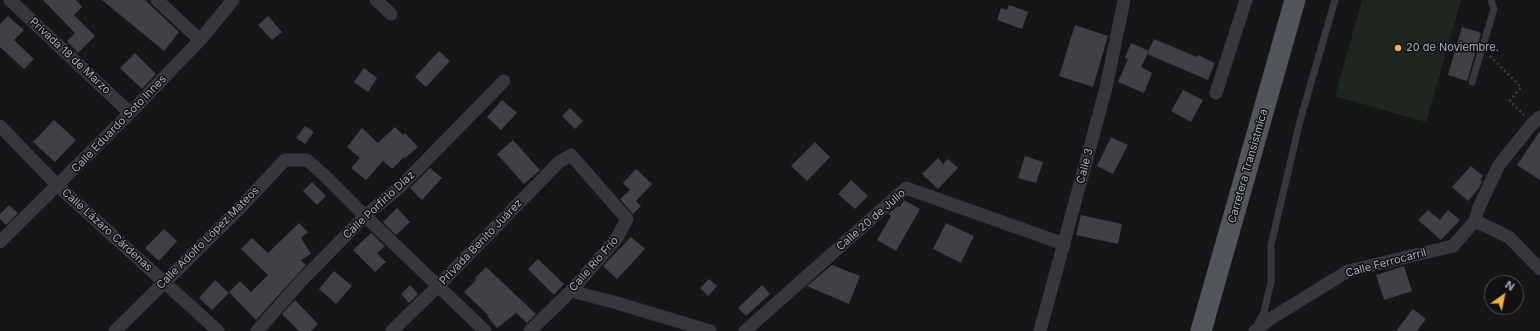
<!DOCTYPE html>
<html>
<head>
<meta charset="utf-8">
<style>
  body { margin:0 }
  #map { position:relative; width:1540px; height:331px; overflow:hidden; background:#161618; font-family:Inter,sans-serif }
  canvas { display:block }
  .north { position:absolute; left:1484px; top:275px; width:40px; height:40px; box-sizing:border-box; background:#111113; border:1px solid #4d4f55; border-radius:50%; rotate:33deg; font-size:11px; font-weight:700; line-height:16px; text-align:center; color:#a8adb8 }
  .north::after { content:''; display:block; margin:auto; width:14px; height:18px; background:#f2b134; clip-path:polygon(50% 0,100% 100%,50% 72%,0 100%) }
</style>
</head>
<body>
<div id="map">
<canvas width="1540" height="331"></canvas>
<div class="north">N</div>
</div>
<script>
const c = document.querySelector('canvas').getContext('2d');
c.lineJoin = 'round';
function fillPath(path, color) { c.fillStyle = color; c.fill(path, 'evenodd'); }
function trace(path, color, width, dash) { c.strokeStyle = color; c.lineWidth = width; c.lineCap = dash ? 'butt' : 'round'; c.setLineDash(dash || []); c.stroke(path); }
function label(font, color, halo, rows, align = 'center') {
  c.font = font + ' Inter,sans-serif'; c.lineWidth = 3; c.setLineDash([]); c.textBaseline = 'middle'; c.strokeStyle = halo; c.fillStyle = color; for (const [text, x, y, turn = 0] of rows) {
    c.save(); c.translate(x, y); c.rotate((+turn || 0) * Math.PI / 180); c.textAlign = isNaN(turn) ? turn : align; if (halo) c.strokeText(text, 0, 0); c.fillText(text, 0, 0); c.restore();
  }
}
fillPath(new Path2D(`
  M1362,0H1461L1426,122L1335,96Z`), '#1e261f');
fillPath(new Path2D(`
  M43,0H76L82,7L74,15L95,36L78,53L67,41L75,33Z
  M102,0H145L179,32L164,51Z
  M1009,5L1028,12L1022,29L997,20L1001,8L1007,10Z
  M8,16L24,30L14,40L34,59L24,69L0,47V24Z
  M268,16L282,32L272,40L258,25Z
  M1075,25L1108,36L1093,87L1059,76Z
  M1462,27L1481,33L1467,81L1448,75Z
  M1154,39L1197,57L1198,55L1215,63L1208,80L1147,54Z
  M1131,43L1149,51L1141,67L1152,73L1144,93L1118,82L1128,59L1125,58Z
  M439,51L450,61L426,87L415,77Z
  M135,53L156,74L142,89L120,68Z
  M364,68L377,78L368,92L354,82Z
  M1183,90L1203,100L1191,122L1171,111Z
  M502,100L517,113L501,130L487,117Z
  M570,108L583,121L575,129L562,116Z
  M54,120L76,140L55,162L33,142Z
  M305,126L314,132L305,144L296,138Z
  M395,127L403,135L405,133L418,147L405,158L404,157L392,169L383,161L366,180L351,168L360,158L347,147L362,128L378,143Z
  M1540,131V180L1517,165Z
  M1111,137L1128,145L1113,174L1097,166Z
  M513,140L540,170L524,184L497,154Z
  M815,142L830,157L807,181L791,166Z
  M1025,156L1043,162L1036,183L1018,178Z
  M938,158L943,164L948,159L958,168L938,189L922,174Z
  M1471,166L1483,176L1480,180L1482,182L1479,188L1468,201L1452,187Z
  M430,168L442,178L422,200L410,188Z
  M636,169L652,184L636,201L641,206L633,214L620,199L630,190L623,183Z
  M851,180L868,196L855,209L838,194Z
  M312,182L326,196L317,205L303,191Z
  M904,200L920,209L896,251L877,240L891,216L888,214L898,206L900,207Z
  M9,205L18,213L6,225L0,219V214Z
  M397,208L410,222L396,235L383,222Z
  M1428,210L1440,220L1448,210L1460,220L1441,240L1418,220Z
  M1081,215L1122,224L1118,244L1076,235Z
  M299,223L308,232L301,238L311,254L301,260L306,265L256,320L229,292L240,281L251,292L268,275L241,249L252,238L268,253Z
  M946,223L974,236L961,263L933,249Z
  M164,229L177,241L159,261L145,248Z
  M371,233L385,246L377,253L386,262L375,272L353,250Z
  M631,237L645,249L617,279L603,266Z
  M538,259L564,284L554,295L528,269Z
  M832,265L860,276L849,304L807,286Z
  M1404,266L1412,291L1384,300L1376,275Z
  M486,267L536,314L527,323L516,313L497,328L487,316L488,315L464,292L476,280L475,278Z
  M334,271L352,286L336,304L319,289Z
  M709,279L717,286L708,296L700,288Z
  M215,280L229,293L212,310L199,298Z
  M410,285L418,294L409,303L401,294Z
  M762,285L770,294L746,316L738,308Z
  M295,300L318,324L311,331H299L282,314Z
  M1413,309L1426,319L1417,331H1396Z`), '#404145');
trace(new Path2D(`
  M1490,56L1521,87L1510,101L1524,115`), '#3d3f44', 2.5, [2, 3]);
trace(new Path2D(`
  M1472,82L1494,9L1491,0
  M1257,325L1264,312L1271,282V245L1300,121L1335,0`), '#37383d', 7);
trace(new Path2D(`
  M10,0L130,113
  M157,0L200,40
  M376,0L391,14
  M1216,93L1246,0
  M0,126L58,186L218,331
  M1475,221L1509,237L1540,269
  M0,242L130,113L200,40L233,0
  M571,291L617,303L710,331
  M115,331L237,211L285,160H307L324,175L365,216L485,331
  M257,331L303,279L365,216L401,186L504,81
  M392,331L438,286L559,162L571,155L627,219L617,238L571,291L530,331
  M745,331L906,188L1064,244
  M1040,331L1106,88L1124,0
  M1255,331L1270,319L1348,271L1453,246L1475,221L1479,207L1499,165L1532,124L1540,117`), '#37383d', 13);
trace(new Path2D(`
  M1201,331L1295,0`), '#53555c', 21);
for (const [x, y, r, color] of [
  [1398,48,4,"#f2b134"]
]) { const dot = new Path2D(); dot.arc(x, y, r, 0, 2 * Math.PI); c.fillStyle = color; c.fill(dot); trace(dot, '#111113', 1.5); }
label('11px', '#a8adb8', '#111113', [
  ["20 de Noviembre.",1406,48]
], 'left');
label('11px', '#a8adb8', '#111113', [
  ["Privada 18 de Marzo",70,56,43],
  ["Calle Eduardo Soto Innes",119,124,-46],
  ["Calle 3",1085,166,-75],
  ["Carretera Transistmica",1248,166,-74],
  ["Calle Porfirio Díaz",379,205,-43],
  ["Calle 20 de Julio",871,220,-41],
  ["Calle Lázaro Cárdenas",107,230,42],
  ["Calle Adolfo López Mateos",208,238,-45],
  ["Privada Benito Juárez",481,242,-46],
  ["Calle Ferrocarril",1386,263,-15],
  ["Calle Río Frío",594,264,-49]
]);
</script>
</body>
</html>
